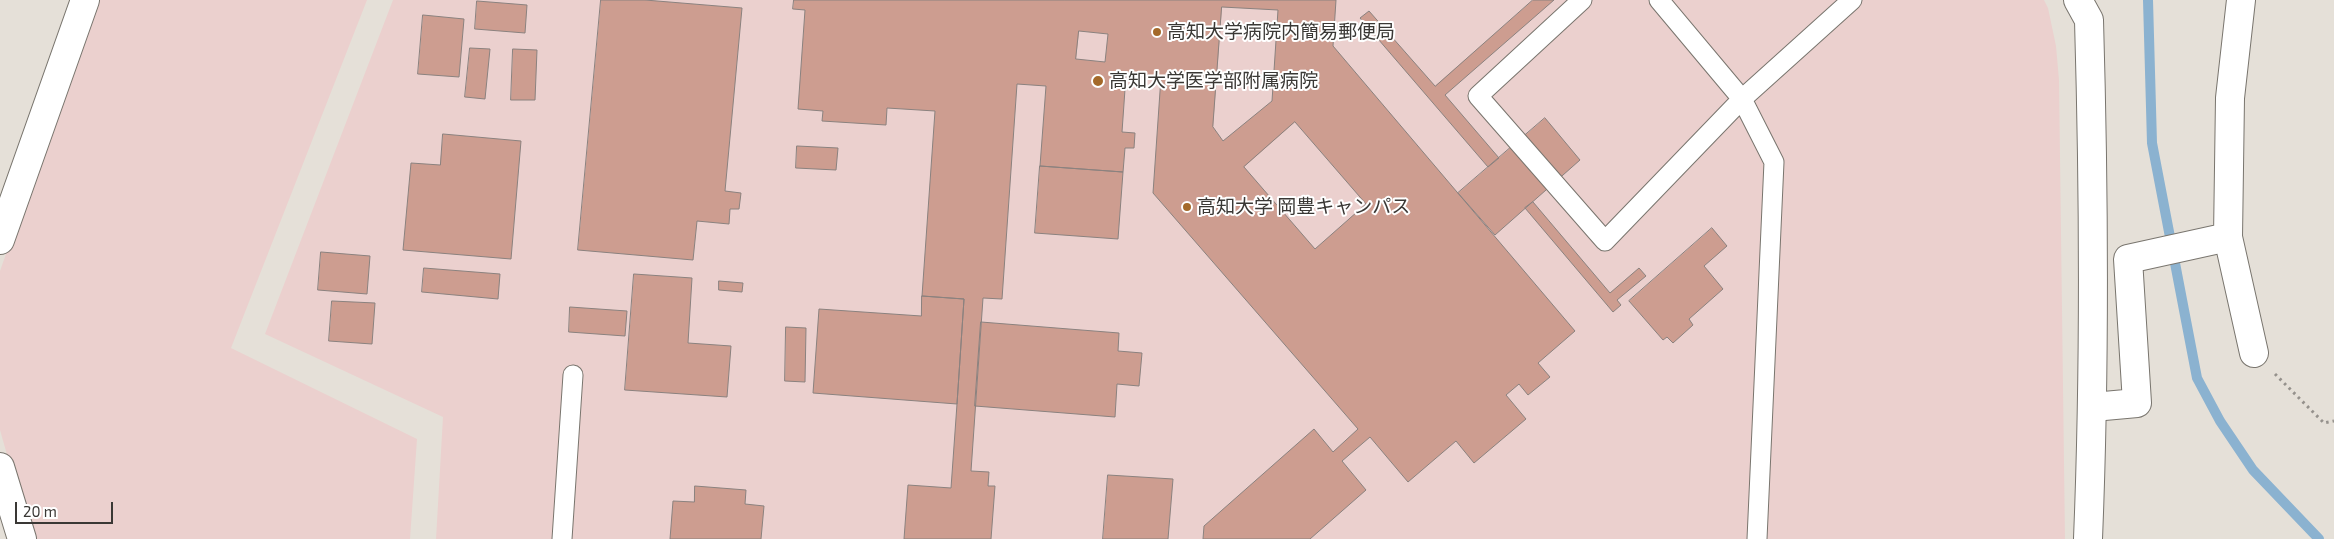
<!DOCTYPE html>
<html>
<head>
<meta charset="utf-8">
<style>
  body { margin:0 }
  #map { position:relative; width:2334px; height:539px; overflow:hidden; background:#e5e0d8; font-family:"Exo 2",sans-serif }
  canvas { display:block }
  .scale { position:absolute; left:15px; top:502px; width:98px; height:22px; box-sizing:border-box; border:2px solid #3a3835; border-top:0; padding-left:6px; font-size:15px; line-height:18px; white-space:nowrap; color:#3a3835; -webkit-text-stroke:4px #fff; paint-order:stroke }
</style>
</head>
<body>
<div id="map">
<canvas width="2334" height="539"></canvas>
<div class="scale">20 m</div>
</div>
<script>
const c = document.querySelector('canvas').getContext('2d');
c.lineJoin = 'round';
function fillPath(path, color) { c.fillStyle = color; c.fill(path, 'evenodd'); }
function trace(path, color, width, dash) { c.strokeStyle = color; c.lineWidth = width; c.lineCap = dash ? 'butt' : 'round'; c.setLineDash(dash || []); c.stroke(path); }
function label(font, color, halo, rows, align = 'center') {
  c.font = font + ' "Exo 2","Noto Sans JP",sans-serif'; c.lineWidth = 4; c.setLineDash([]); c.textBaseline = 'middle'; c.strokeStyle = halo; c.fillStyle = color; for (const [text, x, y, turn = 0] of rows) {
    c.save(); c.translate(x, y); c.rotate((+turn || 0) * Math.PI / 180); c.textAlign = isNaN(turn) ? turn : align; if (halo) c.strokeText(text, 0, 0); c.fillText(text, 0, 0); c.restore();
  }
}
fillPath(new Path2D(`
  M95,0H367L231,348L417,439L410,539H31L0,430V271Z
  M393,0H2044L2048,8L2056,46L2059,80L2065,539H436L443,417L265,334Z`), '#ebd0ce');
trace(new Path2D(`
  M2148,0L2152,143L2197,378L2220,421L2253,470L2319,539`), '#8bb2d0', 10);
const building = new Path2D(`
  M601,0H645L742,8L725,191L741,193L739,209H730L729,224L697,221L693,260L578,250Z
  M794,0H1336L1333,46L1575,331L1538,363L1550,377L1528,395L1519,384L1506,395L1526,419L1474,463L1456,441L1408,482L1370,437L1342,461L1366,490L1310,539H1203L1204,526L1314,429L1333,452L1358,429L1153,193L1161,77L1126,75L1122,132L1135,133L1134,148H1125L1123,172L1040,166L1046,86L1017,84L1002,299L983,298L971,471L989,472L988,486H995L991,539H904L908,485L951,488L957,404L964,299L922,296L935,111L887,108L886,125L822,121L823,111L798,109L805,10L793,9ZM1222,7L1278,10L1272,101L1223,141L1213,127ZM1079,31L1108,34L1105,62L1076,59ZM1295,122L1366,204L1315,249L1244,167Z
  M1533,0H1554L1445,95L1499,158L1488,167L1360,18L1369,11L1435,86Z
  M477,1L527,5L525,33L475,29Z
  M423,15L464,19L459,77L418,74Z
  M470,48L490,49L485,99L465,97Z
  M513,49L537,50L535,100H511Z
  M1545,118L1580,160L1495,235L1458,193Z
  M443,134L521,141L511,259L403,250L411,163L440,165Z
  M797,146L838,148L836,170L796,168Z
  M1040,166L1123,172L1118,239L1035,233Z
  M1533,202L1610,293L1639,268L1646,276L1617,300L1621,305L1613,312L1525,208Z
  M1712,228L1727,246L1704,266L1723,289L1689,319L1693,325L1673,343L1667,337L1663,340L1629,301Z
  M321,252L370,256L367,294L318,290Z
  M424,268L500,274L498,299L422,292Z
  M634,274L692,278L688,343L731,346L727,397L625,390Z
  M719,281L743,283L742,292L719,290Z
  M922,296L964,299L957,404L813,393L819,309L921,316Z
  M332,301L375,303L372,344L329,341Z
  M570,307L627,311L625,336L569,332Z
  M981,322L1119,333L1118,351L1142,353L1139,386L1117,384L1115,417L975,406Z
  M786,327L806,328L805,382L785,381Z
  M1108,475L1173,479L1168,539H1103Z
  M695,486L746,490L745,504L764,506L761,539H670L673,501L694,502Z`);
fillPath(building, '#cd9d90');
trace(building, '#8b827f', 1);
const lane = new Path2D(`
  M1582,0L1478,96L1605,241L1742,99L1852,0
  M1659,0L1742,99L1774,162L1757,539
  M562,539L573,375`);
const street = new Path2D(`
  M2228,237L2254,353
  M0,240L85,0
  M2093,407L2137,403L2128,259L2228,237L2230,98L2241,0
  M0,467L22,539`);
const secondary = new Path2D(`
  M2078,0L2089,20C2094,193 2095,366 2088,539`);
trace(lane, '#79756e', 21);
trace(street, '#79756e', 30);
trace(secondary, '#79756e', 30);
trace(new Path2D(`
  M2275,374L2324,423L2334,421`), '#95918c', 3, [2.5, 4]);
trace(lane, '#fff', 19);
trace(street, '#fff', 28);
trace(secondary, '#fff', 28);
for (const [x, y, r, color] of [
  [1157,32,5,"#a4692a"],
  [1098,81,6,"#a4692a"],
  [1187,207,5,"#a4692a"]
]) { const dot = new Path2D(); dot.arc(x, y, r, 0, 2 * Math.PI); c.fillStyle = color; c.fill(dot); trace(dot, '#fff', 2); }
label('19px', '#3a3835', '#fff', [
  ["高知大学病院内簡易郵便局",1167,32],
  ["高知大学医学部附属病院",1109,81],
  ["高知大学 岡豊キャンパス",1197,207]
], 'left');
</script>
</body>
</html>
